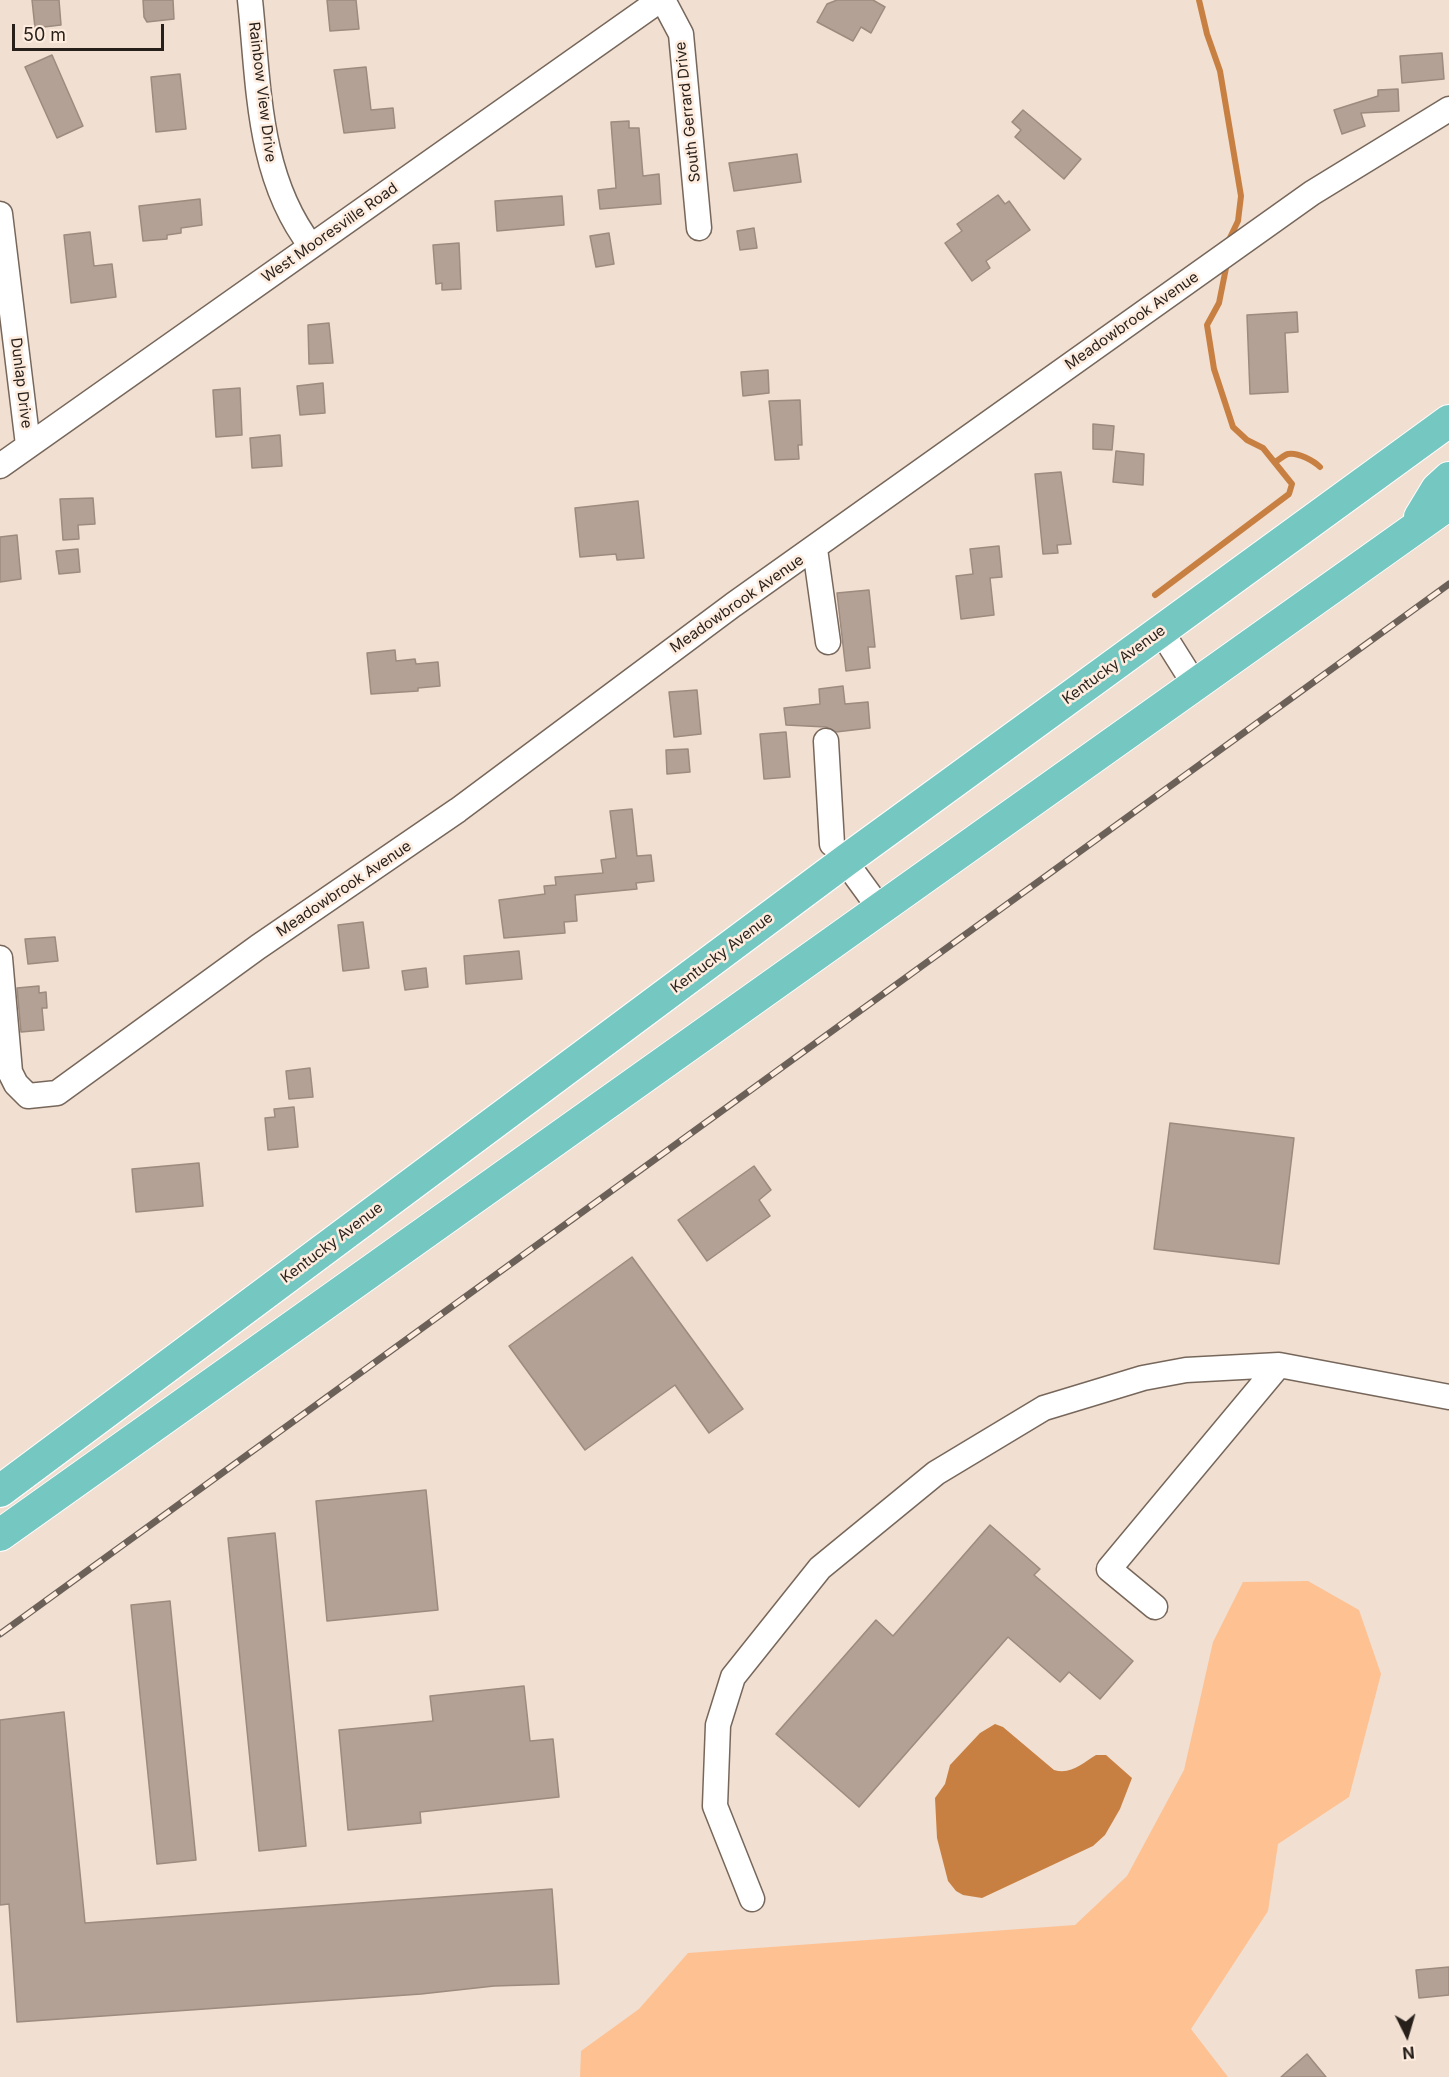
<!DOCTYPE html>
<html>
<head>
<meta charset="utf-8">
<style>
  body { margin:0 }
  #map { position:relative; width:1449px; height:2077px; overflow:hidden; background:#f1dfd1; font-family:Inter,sans-serif }
  canvas { display:block }
  .north { position:absolute; left:1377px; top:2005px; width:60px; height:60px; -webkit-text-stroke:4px #feecde; paint-order:stroke; rotate:175deg; font-size:16px; font-weight:700; line-height:24px; text-align:center; color:#261f1a }
  .north::after { content:''; display:block; margin:auto; width:21px; height:27px; background:#261f1a; clip-path:polygon(50% 0,100% 100%,50% 72%,0 100%) }
  .scale { position:absolute; left:12px; top:24px; width:152px; height:27px; box-sizing:border-box; border:3px solid #261f1a; border-top:0; padding-left:8px; font-size:18px; line-height:21px; white-space:nowrap; color:#261f1a; -webkit-text-stroke:4px #feecde; paint-order:stroke }
</style>
</head>
<body>
<div id="map">
<canvas width="1449" height="2077"></canvas>
<div class="north">N</div>
<div class="scale">50 m</div>
</div>
<script>
const c = document.querySelector('canvas').getContext('2d');
c.lineJoin = 'round';
function fillPath(path, color) { c.fillStyle = color; c.fill(path, 'evenodd'); }
function trace(path, color, width, dash) { c.strokeStyle = color; c.lineWidth = width; c.lineCap = dash ? 'butt' : 'round'; c.setLineDash(dash || []); c.stroke(path); }
function label(font, color, halo, rows, align = 'center') {
  c.font = font + ' Inter,sans-serif'; c.lineWidth = 5; c.setLineDash([]); c.textBaseline = 'middle'; c.strokeStyle = halo; c.fillStyle = color; for (const [text, x, y, turn = 0] of rows) {
    c.save(); c.translate(x, y); c.rotate((+turn || 0) * Math.PI / 180); c.textAlign = isNaN(turn) ? turn : align; if (halo) c.strokeText(text, 0, 0); c.fillText(text, 0, 0); c.restore();
  }
}
fillPath(new Path2D(`
  M1308,1581L1359,1610L1381,1674L1349,1797L1278,1844L1268,1911L1191,2029L1228,2077H580L581,2051L639,2009L688,1953L1075,1925L1127,1876L1184,1770L1213,1642L1243,1582Z`), '#fec192');
fillPath(new Path2D(`
  M995,1724L1003,1727L1054,1770C1071,1775 1083,1763 1096,1755H1106L1132,1778L1120,1809L1105,1835L1093,1846L982,1898L963,1895L956,1891L948,1881L937,1838L935,1798L945,1784L950,1765L980,1733Z`), '#c88042');
trace(new Path2D(`
  M1199,0L1207,34L1220,71L1241,196L1238,221L1227,244
  M1275,462C1279,460 1284,455 1288,454C1298,452 1314,461 1320,467
  M1155,595L1289,494L1292,484L1263,448L1247,440L1233,427L1214,369L1207,325L1219,303L1226,268`), '#c88042', 6);
const building = new Path2D(`
  M32,0H59L61,25L35,28Z
  M143,0H173L174,19L147,22L144,17Z
  M327,0H356L359,29L330,31Z
  M837,0H873L885,7L871,33L861,27L853,41L817,22L827,4Z
  M1442,53L1444,79L1402,83L1400,56Z
  M52,55L83,126L57,138L25,67Z
  M366,67L371,110L393,108L395,128L344,133L334,70Z
  M180,74L186,129L156,132L151,77Z
  M1398,89L1399,111L1361,113L1365,126L1342,134L1334,110L1378,96V90Z
  M1023,110L1081,159L1064,179L1015,137L1021,130L1012,122Z
  M629,121V128H639L643,176L659,174L661,204L600,209L598,190L616,188L611,122Z
  M797,154L801,182L734,191L729,163Z
  M998,195L1005,204L1009,201L1030,230L986,261L990,268L972,281L945,243L962,231L957,224Z
  M562,196L564,225L497,231L495,201Z
  M200,199L202,225L181,228V233L167,235V239L143,241L139,206Z
  M754,228L757,248L740,250L737,231Z
  M90,232L94,266L112,264L116,297L71,303L64,235Z
  M609,233L614,264L596,267L590,236Z
  M459,243L461,289L442,290V283L436,284L433,245Z
  M1297,312L1298,332L1285,333L1288,392L1250,394L1247,315Z
  M329,323L333,363L309,364L308,325Z
  M768,370L769,393L743,396L741,372Z
  M323,383L325,413L300,415L297,386Z
  M240,388L242,435L216,437L213,390Z
  M800,400L802,445H798L799,459L775,460L769,401Z
  M1093,424L1114,426L1112,450L1093,449Z
  M280,435L282,466L252,468L250,438Z
  M1116,451L1144,454L1143,485L1113,482Z
  M1061,472L1071,544L1057,545L1058,553L1043,554L1035,474Z
  M93,498L95,524L78,525L79,539L63,540L60,499Z
  M638,501L644,558L617,560L616,554L580,557L575,508Z
  M17,535L21,579L0,582V537Z
  M999,546L1002,577L990,578L994,615L961,619L956,576L973,574L970,549Z
  M78,549L80,572L59,574L56,551Z
  M869,590L875,647H868L870,668L846,671L837,593Z
  M395,650L396,661L415,659L416,664L438,662L440,686L418,688V691L371,694L367,653Z
  M843,686L845,704L868,702L870,728L836,732L826,727L786,725L784,708L820,704L819,689Z
  M697,690L701,734L674,737L669,692Z
  M786,732L790,777L764,779L760,734Z
  M688,749L690,772L667,774L666,750Z
  M632,809L637,856L651,855L654,881L636,883L637,889L575,895L577,921L564,922L565,933L504,938L499,900L545,894L544,886L556,885L555,877L603,873L601,860L616,858L610,811Z
  M363,922L369,968L343,971L338,925Z
  M55,937L58,961L28,964L25,939Z
  M519,951L522,979L466,984L464,956Z
  M426,968L428,987L405,990L402,971Z
  M39,986V993L46,992L47,1008H42L44,1030L21,1032L17,988Z
  M310,1068L313,1097L289,1099L286,1071Z
  M294,1107L298,1147L268,1150L265,1118L275,1117L274,1109Z
  M1170,1123L1294,1138L1279,1264L1154,1249Z
  M199,1163L203,1206L136,1212L132,1169Z
  M754,1166L771,1190L759,1200L770,1216L707,1261L678,1220Z
  M632,1257L743,1409L709,1433L675,1385L585,1450L509,1346Z
  M426,1490L438,1610L327,1621L316,1501Z
  M990,1525L1040,1569L1034,1575L1133,1661L1100,1699L1069,1672L1060,1682L1008,1637L859,1807L776,1734L876,1620L893,1636Z
  M275,1533L306,1846L259,1851L228,1538Z
  M170,1601L196,1860L157,1864L131,1605Z
  M524,1686L530,1741L553,1739L559,1797L420,1812L421,1823L348,1830L339,1730L433,1721L430,1696Z
  M64,1712L85,1923L552,1889L559,1984L494,1986L421,1994L17,2022L9,1904L0,1905V1720Z
  M1449,1967V1995L1419,1998L1416,1970Z
  M1307,2054L1326,2077H1281Z`);
fillPath(building, '#b2a194');
trace(building, '#9c8b7e', 1.5);
const minor = new Path2D(`
  M250,0C259,84 257,176 311,246
  M663,0L681,34L699,228
  M0,214L28,445
  M0,466L660,0
  M815,549L828,642
  M1161,631L1195,685
  M826,741L832,844
  M845,861L880,909
  M0,958L10,1072L16,1084L28,1096L57,1093L258,947L458,810L733,605L1312,193L1449,109
  M1155,1607L1109,1569L1279,1365L1449,1397
  M752,1899L715,1806L718,1725L733,1677L820,1568L936,1473L1044,1408L1143,1378L1186,1370L1279,1365`);
const major = new Path2D(`
  M1420,517L1437,489L1449,478
  M0,1491L845,861L1449,421
  M0,1535L1449,504`);
trace(minor, '#77675b', 27);
trace(major, '#fff', 34);
trace(minor, '#fff', 24);
trace(major, '#75c8c1', 32);
const rail = new Path2D(`
  M0,1634L1449,584`);
trace(rail, '#6c6159', 7);
trace(rail, '#feecde', 4.5, [14]);
label('15px', '#261f1a', '#feecde', [
  ["Rainbow View Drive",262,92,83],
  ["South Gerrard Drive",688,112,-96],
  ["West Mooresville Road",330,233,-35],
  ["Meadowbrook Avenue",1132,321,-35],
  ["Dunlap Drive",21,383,83],
  ["Meadowbrook Avenue",737,604,-35],
  ["Kentucky Avenue",1114,665,-36],
  ["Meadowbrook Avenue",344,889,-34],
  ["Kentucky Avenue",722,953,-37],
  ["Kentucky Avenue",332,1243,-37]
]);
</script>
</body>
</html>
